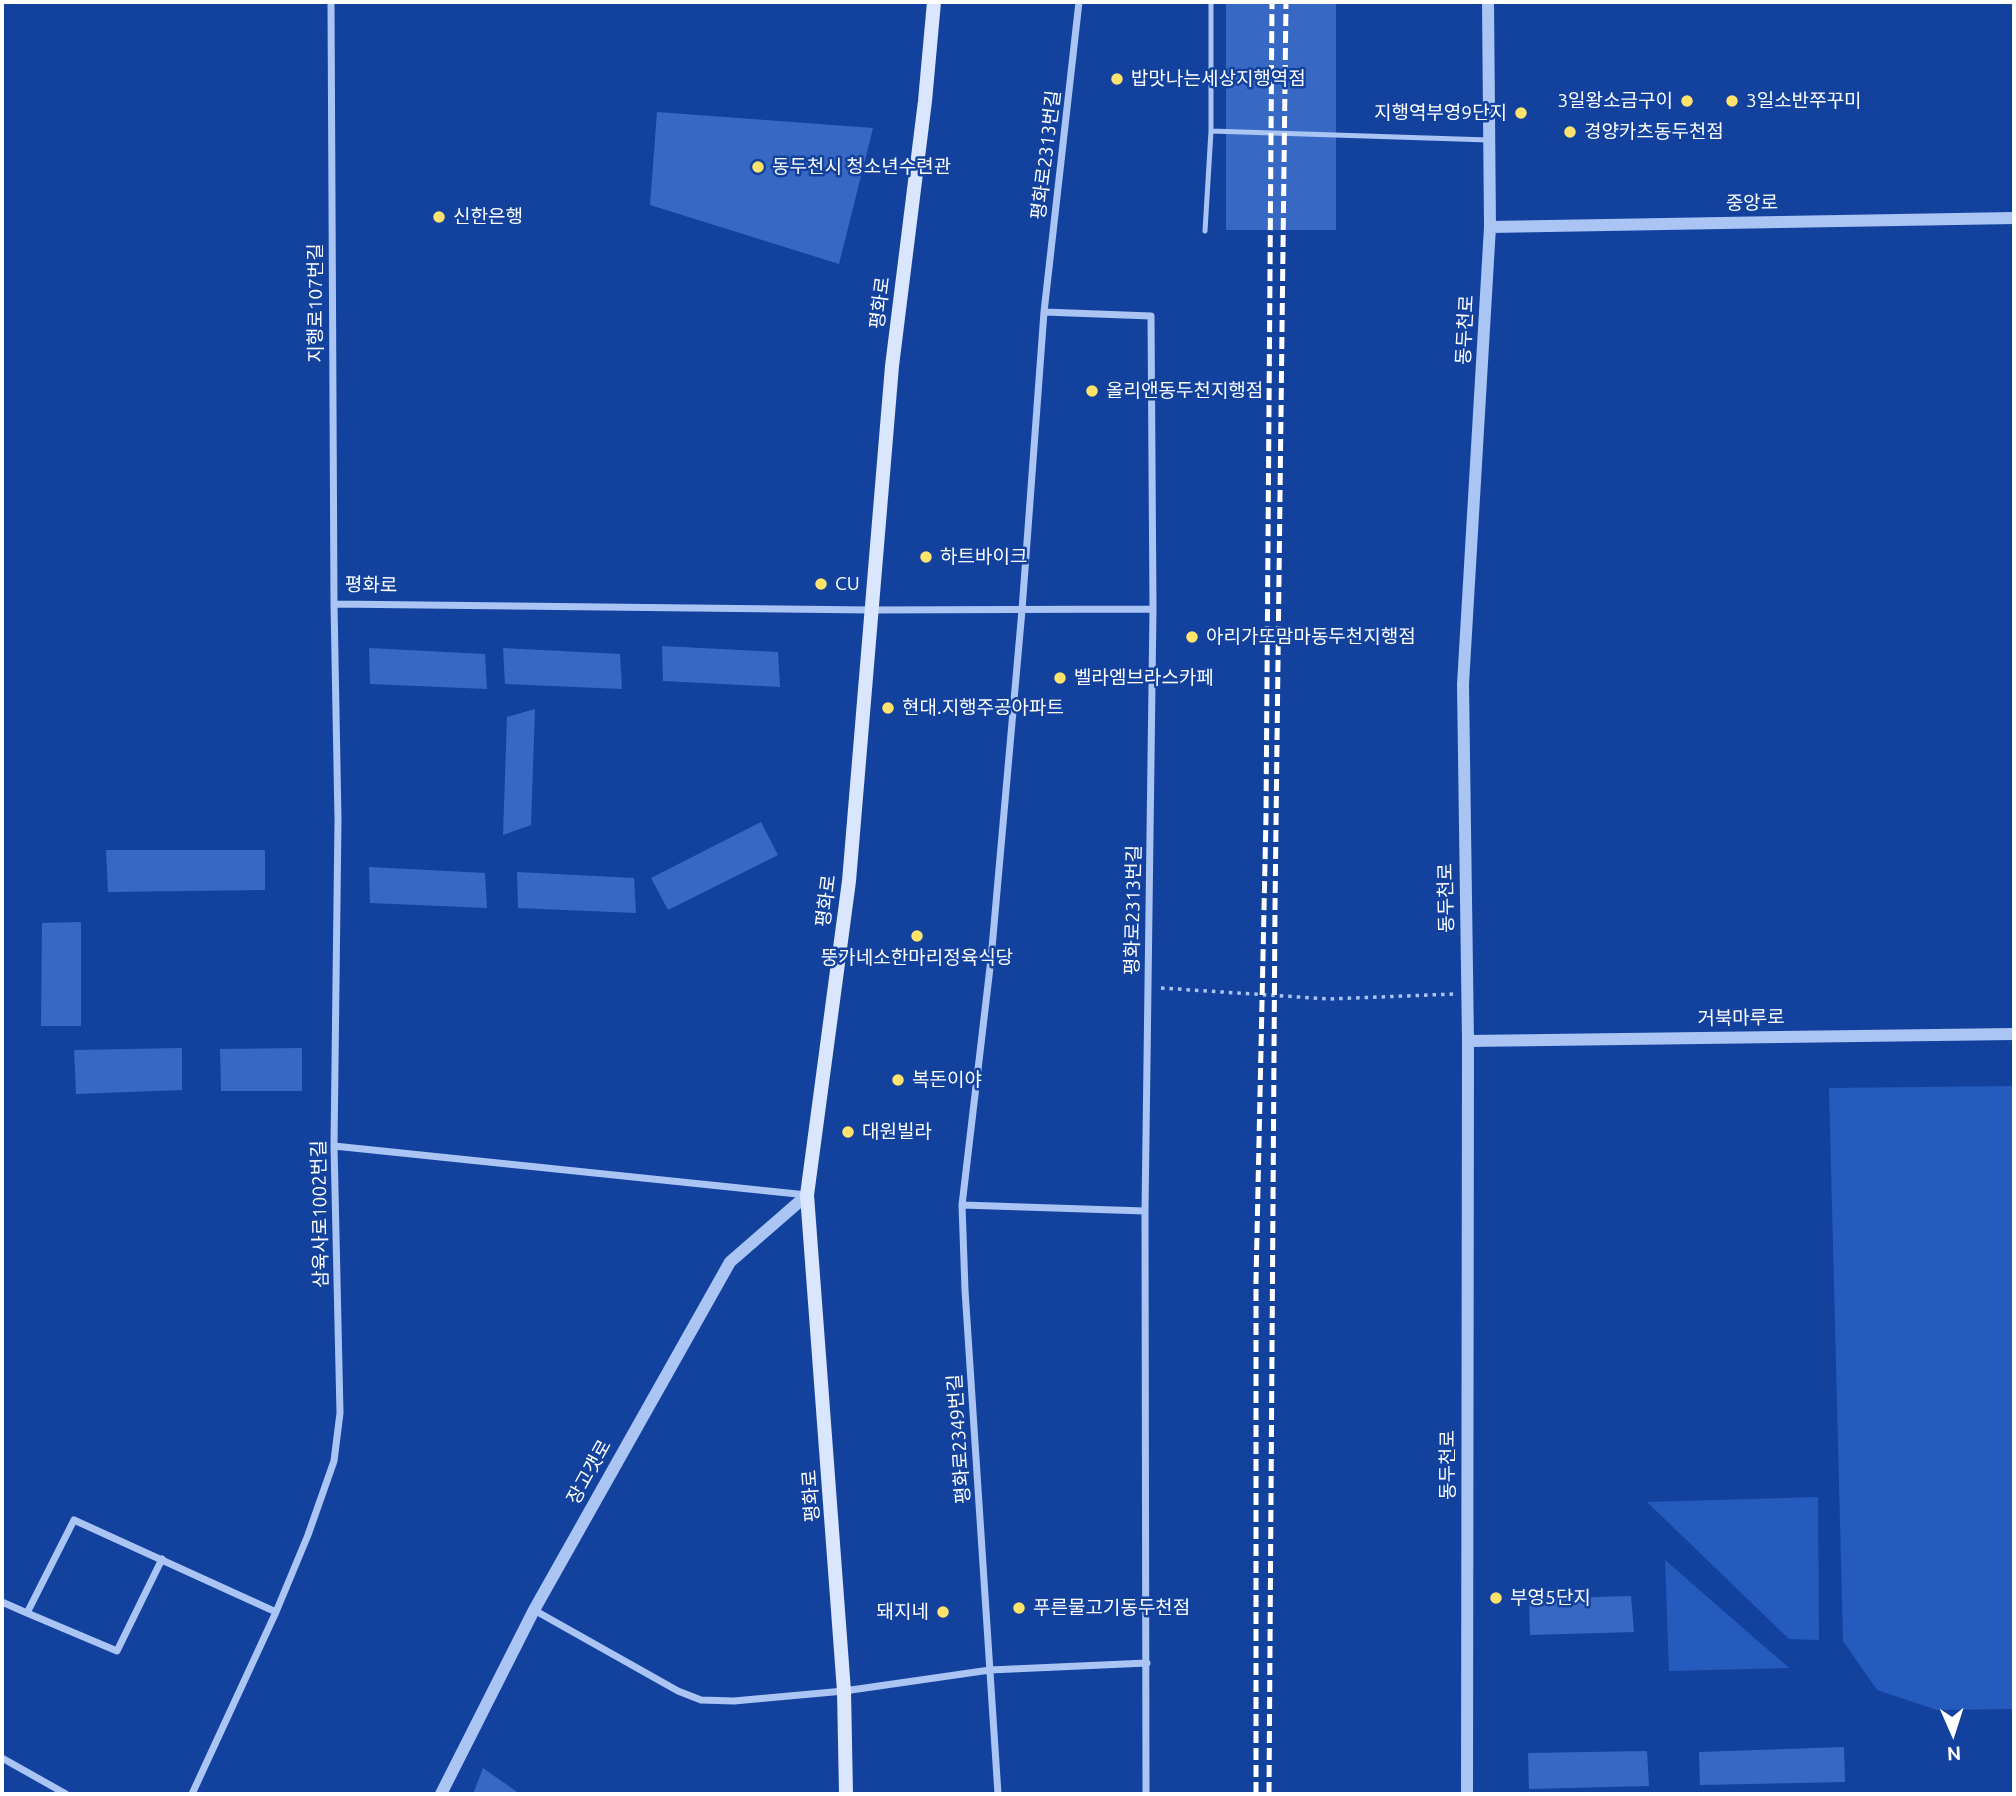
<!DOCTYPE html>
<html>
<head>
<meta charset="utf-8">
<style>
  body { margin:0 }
  #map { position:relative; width:2016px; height:1796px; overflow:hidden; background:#13429e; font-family:Ubuntu,sans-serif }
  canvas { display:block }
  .frame { position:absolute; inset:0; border:4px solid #fff; pointer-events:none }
  .north { position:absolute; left:1918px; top:1698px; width:70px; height:70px; -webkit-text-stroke:5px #13429e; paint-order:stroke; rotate:177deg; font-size:19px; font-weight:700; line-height:28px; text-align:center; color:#fff }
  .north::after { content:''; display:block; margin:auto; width:24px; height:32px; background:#fff; clip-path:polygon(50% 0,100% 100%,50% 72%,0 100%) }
</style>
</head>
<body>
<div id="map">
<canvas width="2016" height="1796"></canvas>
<div class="frame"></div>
<div class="north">N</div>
</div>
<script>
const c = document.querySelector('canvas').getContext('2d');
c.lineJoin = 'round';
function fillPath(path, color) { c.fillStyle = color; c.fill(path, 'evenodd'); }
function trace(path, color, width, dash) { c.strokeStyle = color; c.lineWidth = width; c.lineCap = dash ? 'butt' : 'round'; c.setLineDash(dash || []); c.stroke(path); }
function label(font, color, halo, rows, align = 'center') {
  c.font = font + ' Ubuntu,"Noto Sans KR",sans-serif'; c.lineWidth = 5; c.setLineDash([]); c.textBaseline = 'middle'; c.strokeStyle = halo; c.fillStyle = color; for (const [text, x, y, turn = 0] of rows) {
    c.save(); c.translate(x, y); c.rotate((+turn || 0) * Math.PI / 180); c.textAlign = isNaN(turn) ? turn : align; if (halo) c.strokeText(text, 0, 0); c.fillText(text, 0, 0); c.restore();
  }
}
fillPath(new Path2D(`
  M2014,1086V1709L1937,1710L1877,1690L1843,1641L1829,1088Z
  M1818,1497L1819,1640L1789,1639L1647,1502Z
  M1665,1560L1789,1668L1669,1671Z`), '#255bbd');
fillPath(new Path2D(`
  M1226,2H1336V230H1226Z
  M657,112L873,128L839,264L650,205Z
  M662,646L778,652L780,687L663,681Z
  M369,648L485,654L487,689L370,684Z
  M503,648L620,654L622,689L505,684Z
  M535,709L531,825L503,835L507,717Z
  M761,822L778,855L668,910L651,878Z
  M106,850H265V890L108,892Z
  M369,867L485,873L487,908L370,903Z
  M517,872L634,878L636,913L518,908Z
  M81,922V1026H41L42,923Z
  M182,1048V1090L76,1094L74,1050Z
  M302,1048V1091H221L220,1049Z
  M1631,1596L1634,1632L1530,1635L1529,1599Z
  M1844,1747L1845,1782L1700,1785L1699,1752Z
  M1647,1751L1649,1786L1529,1789L1528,1753Z
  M483,1768L520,1794H473Z`), '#3769c4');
trace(new Path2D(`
  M1161,988L1329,999L1454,994`), '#aac4f4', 3.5, [3.5, 5]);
trace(new Path2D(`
  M1211,131L1489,140
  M1205,231L1211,131V2`), '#aac4f4', 5);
trace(new Path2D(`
  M1044,312L1151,316L1153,609L1145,1211L1146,1794
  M334,604L871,610L1153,609
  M334,1146L807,1195
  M962,1205L1145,1211
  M2,1602L27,1613L74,1520L276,1612
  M534,1610L678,1691L701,1700L734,1701L844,1691L990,1670L1147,1663
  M27,1613L117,1651L162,1559
  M2,1758L66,1794
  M192,1794L276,1612L308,1535L334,1461L340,1413L334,1146L338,820L334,604L331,2
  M998,1794L965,1290L962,1205L991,959L1022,610L1044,312L1079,2`), '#aac4f4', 7);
trace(new Path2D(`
  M1490,227L2014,218
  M1468,1041L2014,1034
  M441,1794L534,1610L730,1262L807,1195
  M1467,1794L1468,1041L1463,684L1490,227L1488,2`), '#aac4f4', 12);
trace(new Path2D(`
  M846,1794L844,1691L807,1195L849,881L892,366L925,101L934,2`), '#dae6fd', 14);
trace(new Path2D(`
  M1256,1794V1281L1266,817L1272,2
  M1269,1794L1275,908L1286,2`), '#fff', 5, [12, 5]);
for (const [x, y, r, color] of [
  [1117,79,7,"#ffe36d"],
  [1687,101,7,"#ffe36d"],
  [1732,101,7,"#ffe36d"],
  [1521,113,7,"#ffe36d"],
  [1570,132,7,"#ffe36d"],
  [758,167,7,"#ffe36d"],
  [439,217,7,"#ffe36d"],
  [1092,391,7,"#ffe36d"],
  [926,557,7,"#ffe36d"],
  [821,584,7,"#ffe36d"],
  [1192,637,7,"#ffe36d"],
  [1060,678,7,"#ffe36d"],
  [888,708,7,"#ffe36d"],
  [917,936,7,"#ffe36d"],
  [898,1080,7,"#ffe36d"],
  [848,1132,7,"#ffe36d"],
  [1496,1598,7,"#ffe36d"],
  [1019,1608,7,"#ffe36d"],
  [943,1612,7,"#ffe36d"]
]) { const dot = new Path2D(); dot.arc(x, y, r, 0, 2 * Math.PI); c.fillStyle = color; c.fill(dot); trace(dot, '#13429e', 2.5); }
label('19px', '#fff', '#13429e', [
  ["밥맛나는세상지행역점",1131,79],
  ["3일왕소금구이",1673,101,"right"],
  ["3일소반쭈꾸미",1746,101],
  ["지행역부영9단지",1507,113,"right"],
  ["경양카츠동두천점",1584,132],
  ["동두천시 청소년수련관",772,167],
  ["신한은행",453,217],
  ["올리앤동두천지행점",1106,391],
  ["하트바이크",940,557],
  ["CU",835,584],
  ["아리가또맘마동두천지행점",1206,637],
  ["벨라엠브라스카페",1074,678],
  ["현대.지행주공아파트",902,708],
  ["뚱가네소한마리정육식당",917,958,"center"],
  ["복돈이야",912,1080],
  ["대원빌라",862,1132],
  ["부영5단지",1510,1598],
  ["푸른물고기동두천점",1033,1608],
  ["돼지네",929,1612,"right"]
], 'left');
label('19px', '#fff', '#13429e', [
  ["평화로2313번길",1046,155,-83],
  ["중앙로",1752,203,-1],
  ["지행로107번길",316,303,-90],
  ["평화로",880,303,-83],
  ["동두천로",1465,330,-87],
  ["평화로",371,585,1],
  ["동두천로",1446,898,-91],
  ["평화로",826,901,-83],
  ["평화로2313번길",1133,910,-89],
  ["거북마루로",1741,1018,-1],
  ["삼육사로1002번길",320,1214,-91],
  ["평화로2349번길",959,1439,-94],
  ["동두천로",1448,1465,-90],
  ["장고갯로",589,1472,-61],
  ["평화로",811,1496,-94]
]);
</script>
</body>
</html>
